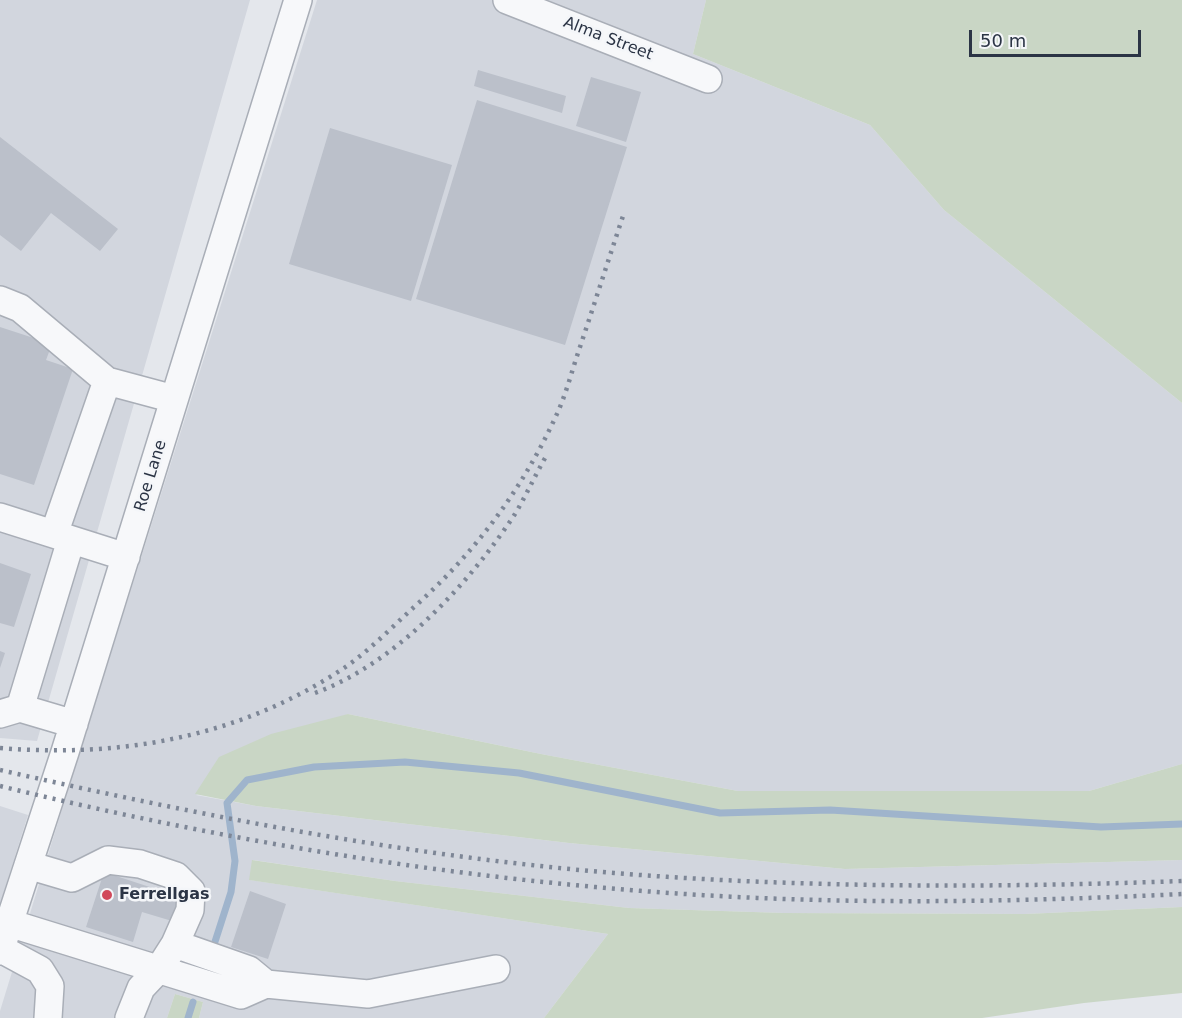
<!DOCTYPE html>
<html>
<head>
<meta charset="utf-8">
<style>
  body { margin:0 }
  #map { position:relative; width:1182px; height:1018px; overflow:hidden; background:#e4e7ec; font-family:"DejaVu Sans",sans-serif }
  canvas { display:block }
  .scale { position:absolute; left:969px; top:30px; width:172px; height:27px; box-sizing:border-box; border:3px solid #2b3445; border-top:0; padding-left:8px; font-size:18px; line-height:21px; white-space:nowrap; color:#2b3445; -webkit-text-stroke:4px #f4f6f9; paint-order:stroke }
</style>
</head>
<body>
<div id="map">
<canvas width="1182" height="1018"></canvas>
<div class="scale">50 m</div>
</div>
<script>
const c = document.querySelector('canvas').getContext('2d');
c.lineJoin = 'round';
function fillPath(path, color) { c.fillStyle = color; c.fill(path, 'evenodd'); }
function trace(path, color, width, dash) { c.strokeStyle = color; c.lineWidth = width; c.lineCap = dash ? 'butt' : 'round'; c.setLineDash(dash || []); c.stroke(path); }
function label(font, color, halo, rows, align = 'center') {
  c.font = font + ' "DejaVu Sans",sans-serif'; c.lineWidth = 5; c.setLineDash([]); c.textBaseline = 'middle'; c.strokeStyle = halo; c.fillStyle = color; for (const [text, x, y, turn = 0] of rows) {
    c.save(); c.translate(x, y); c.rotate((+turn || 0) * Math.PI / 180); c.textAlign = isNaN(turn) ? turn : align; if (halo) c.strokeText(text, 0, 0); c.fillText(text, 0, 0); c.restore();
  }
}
fillPath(new Path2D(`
  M0,0H250L37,741L0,738Z
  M317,0H706L693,54L870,125L944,210L1182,403V764L1089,791H738L541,754L348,714L196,795L256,806L569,843L845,869L1182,860V907L1025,914L784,913L629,908L395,881L253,860L250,880L608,934L544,1018H199L203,1002L175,994L167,1018H0V1011L75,767Z
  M0,806L28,815L0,904Z`), '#d2d6de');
fillPath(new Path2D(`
  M706,0H1182V403L944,210L870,125L693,54Z
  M348,714L541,754L738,791H1089L1182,764V860L845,869L569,843L256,806L195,794L219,757L271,734Z
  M252,860L395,881L629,908L784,913L1025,914L1182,907V993L1084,1003L982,1018H544L608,934L249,880Z
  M175,994L203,1002L199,1018H167Z`), '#c9d6c5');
trace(new Path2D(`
  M212,951L231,892L235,861L227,803L247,780L314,767L405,762L519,773L720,813L830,810L1101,827L1182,824
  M188,1018L193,1002`), '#9fb4cc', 7);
fillPath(new Path2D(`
  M478,70L566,96L562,113L474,86Z
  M591,77L641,92L626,142L576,126Z
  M477,100L627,147L565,345L416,299Z
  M330,128L452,165L411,301L289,264Z
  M0,137L118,229L100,251L51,213L21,251L0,235Z
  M0,327L52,344L46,360L73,369L34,485L0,474Z
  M0,563L31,574L14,627L0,623Z
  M0,651L5,653L0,668Z
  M104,872L180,897L172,921L142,912L133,942L86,927Z
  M250,891L286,904L268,959L231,947Z`), '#bbc0ca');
const minor = new Path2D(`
  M507,0L708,79
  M0,300L20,308L107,381
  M0,517L126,557
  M54,534L107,381L174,399
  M20,708L74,724
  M0,714L20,708L71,540
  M28,865L72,878L108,860L140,864L176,876L191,891L190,910L175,944L159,969L141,988L129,1018
  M9,923L241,995L266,984
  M175,944L249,970L266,984L368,994L496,969
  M1,949L40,970L50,986L48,1018
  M0,951L65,752L298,0`);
trace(minor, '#a9aeb7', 30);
trace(minor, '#f7f8fa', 27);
trace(new Path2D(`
  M315,693C395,664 469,584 515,514C527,494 536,473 548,453
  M0,748C122,758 240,737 344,668C369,651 391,628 413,608C474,554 522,490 556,416C566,395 572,370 580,347C595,302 609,258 624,213
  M0,770C203,816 406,856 614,873C802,888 993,888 1182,881
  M0,786C225,841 454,879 685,894C851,905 1017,902 1182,894`), '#7d8696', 4.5, [3, 6]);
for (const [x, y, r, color] of [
  [107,895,6,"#d1495b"]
]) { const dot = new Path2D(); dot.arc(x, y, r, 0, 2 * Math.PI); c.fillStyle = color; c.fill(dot); trace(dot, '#f4f6f9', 2); }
label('16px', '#2b3445', '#f4f6f9', [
  ["Alma Street",608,39,21],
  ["Roe Lane",151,476,-73]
]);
label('bold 16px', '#2b3445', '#f4f6f9', [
  ["Ferrellgas",119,895]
], 'left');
</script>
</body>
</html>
